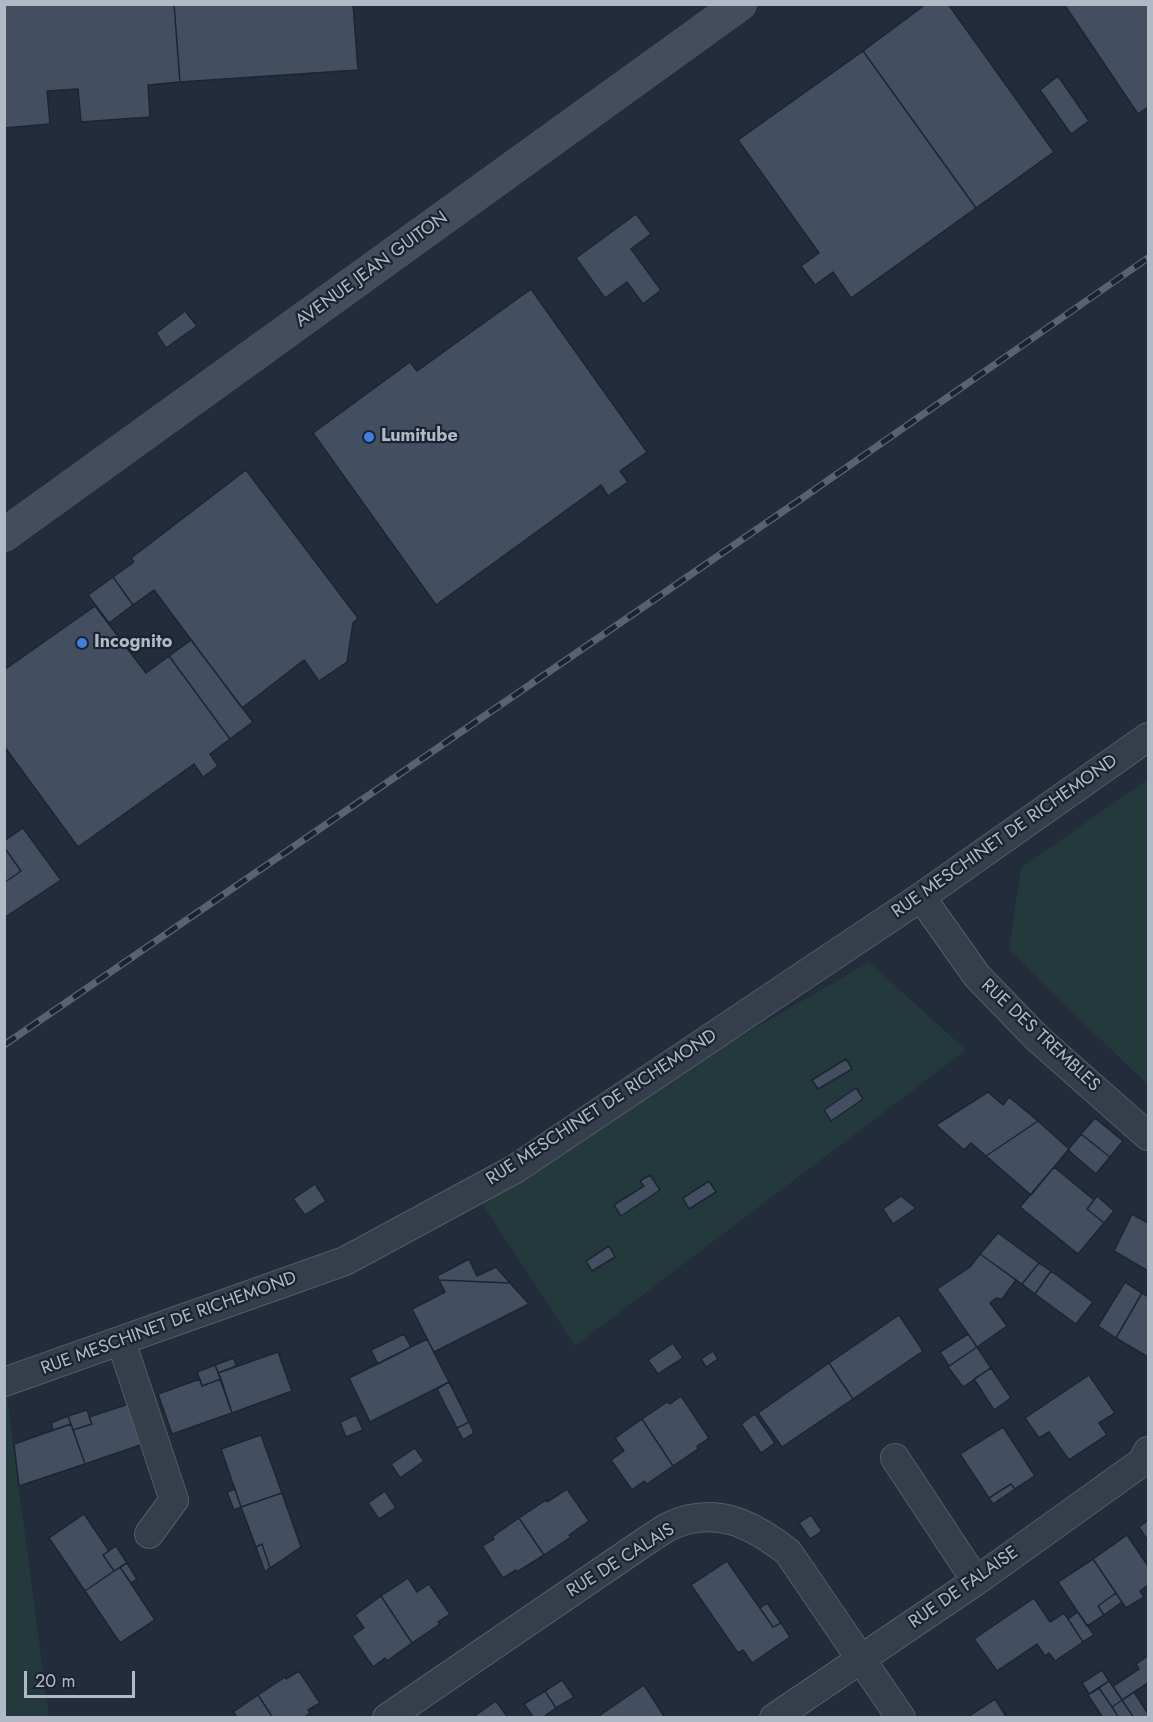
<!DOCTYPE html>
<html>
<head>
<meta charset="utf-8">
<style>
  body { margin:0 }
  #map { position:relative; width:1153px; height:1722px; overflow:hidden; background:#222c3b; font-family:Jost,sans-serif }
  canvas { display:block }
  .frame { position:absolute; inset:0; border:6px solid #b1b9c7; pointer-events:none }
  .scale { position:absolute; left:24px; top:1671px; width:111px; height:27px; box-sizing:border-box; border:3px solid #b1b9c7; border-top:0; padding-left:8px; font-size:18px; line-height:21px; white-space:nowrap; color:#b1b9c7; -webkit-text-stroke:4px #1b2330; paint-order:stroke }
</style>
</head>
<body>
<div id="map">
<canvas width="1153" height="1722"></canvas>
<div class="frame"></div>
<div class="scale">20 m</div>
</div>
<script>
const c = document.querySelector('canvas').getContext('2d');
c.lineJoin = 'round';
function fillPath(path, color) { c.fillStyle = color; c.fill(path, 'evenodd'); }
function trace(path, color, width, dash) { c.strokeStyle = color; c.lineWidth = width; c.lineCap = dash ? 'butt' : 'round'; c.setLineDash(dash || []); c.stroke(path); }
function label(font, color, halo, rows, align = 'center') {
  c.font = font + ' Jost,sans-serif'; c.lineWidth = 4.5; c.setLineDash([]); c.textBaseline = 'middle'; c.strokeStyle = halo; c.fillStyle = color; for (const [text, x, y, turn = 0] of rows) {
    c.save(); c.translate(x, y); c.rotate((+turn || 0) * Math.PI / 180); c.textAlign = isNaN(turn) ? turn : align; if (halo) c.strokeText(text, 0, 0); c.fillText(text, 0, 0); c.restore();
  }
}
fillPath(new Path2D(`
  M1148,779V1085L1047,988L1009,949L1021,868Z
  M869,962L966,1050L575,1346L474,1191Z
  M7,1397L49,1717H5L4,1398Z`), '#24393c');
const building = new Path2D(`
  M4,4H174L180,82L148,85L150,117L81,122L78,89L47,91L50,124L4,128Z
  M174,4H353L358,70L180,82Z
  M926,4H948L1054,152L976,208L863,51Z
  M1064,4H1148V107L1138,114Z
  M863,51L976,208L851,298L833,272L815,285L801,266L819,253L738,140Z
  M1058,76L1089,121L1071,134L1040,90Z
  M636,214L651,234L631,249L661,290L643,304L627,282L605,298L576,258Z
  M531,289L647,452L620,471L628,482L608,496L601,485L436,605L313,433L410,362L417,371Z
  M185,311L197,326L166,348L156,333Z
  M246,470L358,618L353,623L347,662L319,681L304,660L242,708L154,590L133,605L113,577L134,562L131,558Z
  M113,577L133,605L109,623L88,595Z
  M95,606L146,673L169,656L230,739L210,754L218,766L203,777L194,764L78,847L4,746V670Z
  M191,640L253,722L230,739L169,656Z
  M23,828L61,880L4,918V883L21,871L4,847V841Z
  M4,847L21,871L4,883Z
  M846,1059L852,1069L818,1089L812,1080Z
  M856,1088L863,1099L831,1121L824,1110Z
  M988,1092L1003,1105L1009,1097L1038,1121L986,1156L971,1143L964,1150L936,1125Z
  M1095,1118L1123,1141L1110,1157L1081,1134Z
  M1038,1121L1069,1149L1031,1195L986,1156Z
  M1081,1134L1110,1157L1096,1174L1068,1150Z
  M1054,1167L1094,1200L1087,1209L1104,1223L1078,1254L1020,1207Z
  M650,1175L660,1190L621,1216L614,1205L644,1186L640,1181Z
  M709,1181L716,1192L689,1209L683,1198Z
  M315,1184L326,1201L305,1215L293,1199Z
  M901,1196L916,1208L893,1224L883,1209Z
  M1097,1196L1114,1211L1104,1223L1087,1209Z
  M1132,1214L1148,1223V1271L1114,1251Z
  M998,1233L1039,1263L1022,1284L980,1254Z
  M609,1246L615,1257L592,1271L586,1261Z
  M980,1254L1016,1280L1002,1299L996,1298L990,1303L1007,1326L977,1347L937,1289L970,1267Z
  M469,1259L477,1276L496,1267L510,1283L439,1280L437,1276Z
  M1039,1263L1051,1271L1035,1294L1022,1284Z
  M1051,1271L1093,1302L1076,1324L1035,1294Z
  M439,1280L510,1283L529,1304L434,1352L412,1309L445,1292Z
  M1125,1282L1142,1293L1116,1338L1098,1326Z
  M1142,1293L1148,1297V1357L1116,1338Z
  M899,1315L923,1351L853,1399L829,1363Z
  M404,1334L411,1347L378,1364L371,1350Z
  M968,1334L977,1347L949,1366L940,1352Z
  M427,1339L449,1382L370,1422L349,1378Z
  M673,1343L683,1358L658,1374L648,1360Z
  M977,1347L991,1368L963,1387L948,1367Z
  M713,1351L718,1359L706,1367L701,1359Z
  M278,1352L292,1391L232,1413L218,1373Z
  M234,1358L236,1366L218,1373L215,1365Z
  M829,1363L853,1399L782,1447L758,1413Z
  M215,1365L221,1379L202,1386L197,1372Z
  M991,1368L1011,1398L994,1410L974,1379Z
  M1089,1375L1115,1413L1099,1423L1107,1435L1069,1460L1049,1432L1039,1438L1025,1418Z
  M200,1379L202,1386L221,1379L232,1413L172,1434L158,1394Z
  M449,1382L469,1422L457,1428L437,1389Z
  M681,1396L709,1438L697,1446L698,1449L673,1466L642,1419L667,1402L670,1404Z
  M132,1403L146,1443L85,1464L73,1430L92,1424L89,1417Z
  M87,1410L92,1424L73,1430L68,1416Z
  M755,1414L775,1443L761,1453L741,1424Z
  M356,1415L363,1430L346,1437L340,1422Z
  M68,1416L71,1424L53,1430L51,1423Z
  M642,1419L673,1466L647,1484L644,1481L632,1490L611,1460L624,1451L615,1438Z
  M469,1422L474,1433L463,1440L457,1428Z
  M71,1424L85,1464L19,1486L14,1444Z
  M1003,1427L1035,1476L1015,1489L1011,1484L989,1498L960,1454Z
  M261,1435L282,1493L241,1507L221,1449Z
  M415,1448L424,1461L400,1478L391,1464Z
  M1011,1484L1015,1489L993,1504L989,1498Z
  M235,1489L241,1507L234,1510L227,1492Z
  M567,1489L589,1521L569,1535L571,1537L544,1555L519,1518L546,1500L547,1502Z
  M385,1491L396,1508L379,1519L368,1503Z
  M282,1493L301,1547L270,1568L262,1544L256,1547L241,1507Z
  M84,1514L109,1551L103,1555L114,1571L85,1591L49,1538Z
  M811,1515L822,1531L810,1539L799,1523Z
  M519,1518L544,1555L517,1572L516,1570L503,1578L482,1546L494,1539L493,1536Z
  M1148,1520V1541L1139,1527Z
  M1127,1535L1148,1566V1585L1140,1591L1144,1597L1126,1608L1093,1559Z
  M262,1544L270,1568L265,1572L256,1547Z
  M116,1546L127,1563L114,1571L103,1555Z
  M1093,1559L1116,1593L1098,1606L1104,1615L1087,1626L1058,1582Z
  M727,1561L773,1627L781,1623L790,1637L752,1663L743,1650L738,1653L691,1585Z
  M127,1563L137,1579L131,1583L120,1567Z
  M120,1567L155,1620L120,1643L85,1591Z
  M408,1578L417,1592L429,1584L450,1614L438,1622L440,1624L412,1643L381,1596Z
  M1116,1593L1122,1602L1104,1615L1098,1606Z
  M381,1596L412,1643L387,1661L385,1658L373,1667L352,1636L364,1628L355,1615Z
  M1034,1598L1050,1622L1064,1613L1083,1642L1055,1661L1049,1653L1045,1656L1037,1644L997,1671L974,1639Z
  M767,1603L781,1623L773,1627L760,1608Z
  M1078,1612L1094,1635L1083,1642L1068,1619Z
  M1148,1656V1683L1122,1700L1113,1686L1139,1669L1136,1664Z
  M1102,1670L1109,1681L1089,1694L1082,1683Z
  M299,1671L320,1703L308,1710L310,1713L303,1718H273L258,1695L285,1677L286,1679Z
  M562,1680L574,1697L556,1708L545,1691Z
  M1109,1681L1122,1700L1112,1707L1099,1688Z
  M644,1685L665,1718H596Z
  M1099,1688L1112,1707L1119,1718H1103L1088,1695Z
  M545,1691L556,1708L542,1718H534L524,1704Z
  M1134,1692L1148,1714V1718H1134L1122,1700Z
  M258,1695L273,1718H232L236,1715L233,1712Z
  M995,1699L1007,1718H966Z
  M1122,1700L1134,1718H1119L1112,1707Z
  M496,1701L508,1718H473V1717Z`);
fillPath(building, '#434f60');
trace(building, '#1d2532', 1.5);
const street = new Path2D(`
  M921,897L977,976L1037,1038L1148,1136
  M121,1341L174,1500L149,1534
  M4,1382L345,1261L515,1169L921,897L1148,737
  M895,1458L976,1581
  M387,1718L646,1541C654,1536 662,1530 670,1526C715,1505 752,1524 788,1552L901,1718
  M774,1718L976,1581L1142,1462L1148,1451`);
const secondary = new Path2D(`
  M4,535L740,4`);
trace(street, '#545c69', 30);
trace(secondary, '#545c69', 34);
trace(street, '#363e4b', 28);
trace(secondary, '#444d5e', 33);
const rail = new Path2D(`
  M4,1045L804,497L1148,258`);
trace(rail, '#586272', 7);
trace(rail, '#1b2330', 4.5, [14]);
for (const [x, y, r, color] of [
  [369,437,6,"#3f7fe0"],
  [82,643,6,"#3f7fe0"]
]) { const dot = new Path2D(); dot.arc(x, y, r, 0, 2 * Math.PI); c.fillStyle = color; c.fill(dot); trace(dot, '#1b2330', 2); }
label('18px', '#b1b9c7', '#1b2330', [
  ["AVENUE JEAN GUITON",372,270,-36],
  ["RUE MESCHINET DE RICHEMOND",1005,837,-35],
  ["RUE DES TREMBLES",1040,1036,43],
  ["RUE MESCHINET DE RICHEMOND",602,1108,-33],
  ["RUE MESCHINET DE RICHEMOND",169,1324,-20],
  ["RUE DE CALAIS",621,1561,-32],
  ["RUE DE FALAISE",964,1588,-35]
]);
label('bold 18px', '#b1b9c7', '#1b2330', [
  ["Lumitube",381,437],
  ["Incognito",94,643]
], 'left');
</script>
</body>
</html>
